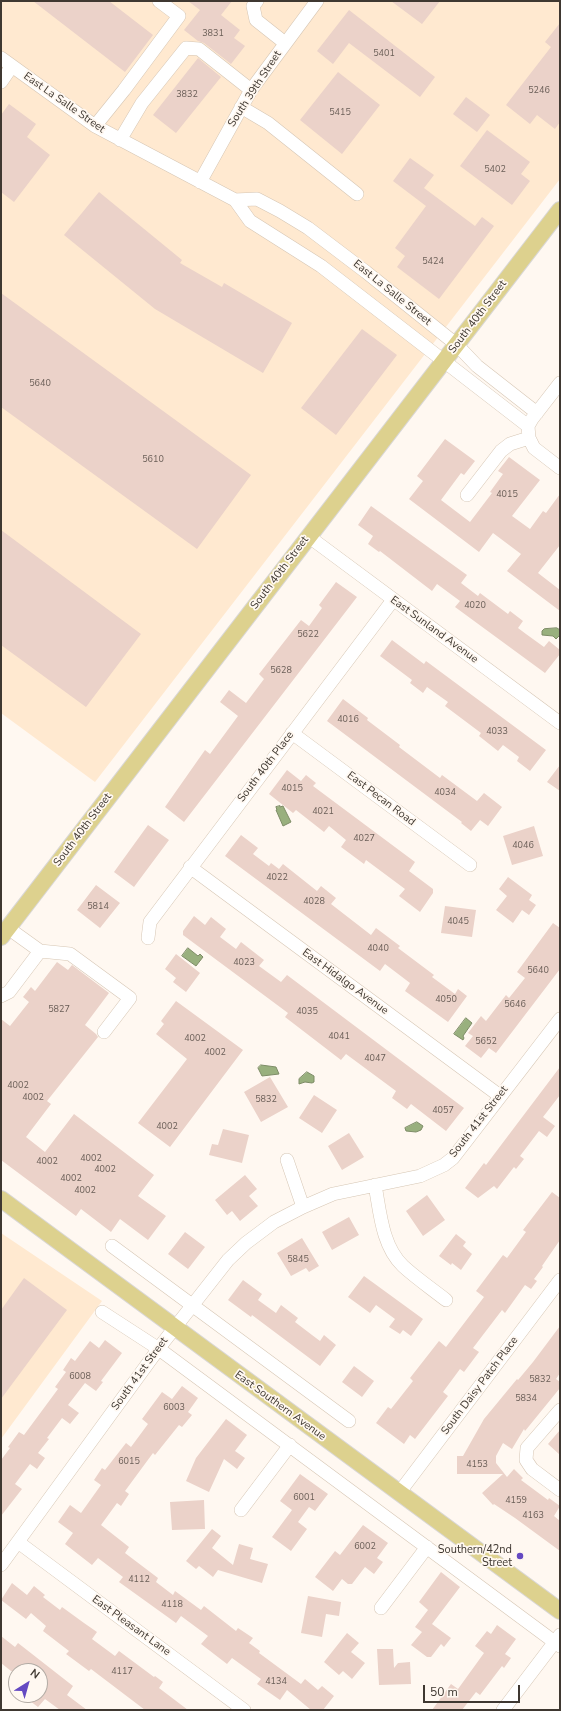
<!DOCTYPE html>
<html>
<head>
<meta charset="utf-8">
<style>
  body { margin:0 }
  #map { position:relative; width:561px; height:1711px; overflow:hidden; background:#fff8f1; font-family:"Nunito Sans",sans-serif }
  canvas { display:block }
  .frame { position:absolute; inset:0; border:2px solid #3f3831; pointer-events:none }
  .north { position:absolute; left:8px; top:1663px; width:40px; height:40px; box-sizing:border-box; background:#fff8f1; border:1px solid #b2aba4; border-radius:50%; rotate:37deg; font-size:11px; font-weight:700; line-height:16px; text-align:center; color:#3f3831 }
  .north::after { content:''; display:block; margin:auto; width:14px; height:18px; background:#6449c2; clip-path:polygon(50% 0,100% 100%,50% 72%,0 100%) }
  .scale { position:absolute; left:423px; top:1685px; width:97px; height:18px; box-sizing:border-box; border:2px solid #3f3831; border-top:0; padding-left:5px; font-size:12px; line-height:14px; white-space:nowrap; color:#3f3831; -webkit-text-stroke:3px #fff8f1; paint-order:stroke }
</style>
</head>
<body>
<div id="map">
<canvas width="561" height="1711"></canvas>
<div class="frame"></div>
<div class="north">N</div>
<div class="scale">50 m</div>
</div>
<script>
const c = document.querySelector('canvas').getContext('2d');
c.lineJoin = 'round';
function fillPath(path, color) { c.fillStyle = color; c.fill(path, 'evenodd'); }
function trace(path, color, width, dash) { c.strokeStyle = color; c.lineWidth = width; c.lineCap = dash ? 'butt' : 'round'; c.setLineDash(dash || []); c.stroke(path); }
function label(font, color, halo, rows, align = 'center') {
  c.font = font + ' "Nunito Sans",sans-serif'; c.lineWidth = 3.5; c.setLineDash([]); c.textBaseline = 'middle'; c.strokeStyle = halo; c.fillStyle = color; for (const [text, x, y, turn = 0] of rows) {
    c.save(); c.translate(x, y); c.rotate((+turn || 0) * Math.PI / 180); c.textAlign = isNaN(turn) ? turn : align; if (halo) c.strokeText(text, 0, 0); c.fillText(text, 0, 0); c.restore();
  }
}
fillPath(new Path2D(`
  M1,1H560V179L95,782L1,713Z
  M1,1233L102,1301L1,1439Z`), '#ffe9d0');
const water = new Path2D(`
  M557,628L560,630V635L556,639L553,636L542,635V631L544,629Z
  M280,806V807L283,806L291,822L283,826L276,810H277L276,807Z
  M188,948L198,956L200,954L203,957L196,966L182,956Z
  M466,1018L472,1023L463,1036L464,1038L463,1040L454,1034Z
  M261,1065L276,1067L279,1074L262,1076L258,1068Z
  M307,1072L314,1076V1082L312,1083L305,1082L299,1084V1079Z
  M417,1122L423,1126L421,1130L416,1132L406,1131L405,1128Z`);
fillPath(water, '#99b07e');
trace(water, '#7e8c67', 1);
fillPath(new Path2D(`
  M33,1H109L153,35L125,72Z
  M188,1H232L221,15L240,30L234,38L245,46L231,64L204,43L198,41L184,30L200,10Z
  M391,1H440L422,24Z
  M349,10L435,77L420,97L349,43L333,64L317,51Z
  M560,23V122L555,129L537,115L530,124L506,105L551,47L545,42Z
  M198,58L221,77L176,133L153,115Z
  M338,72L380,105L342,154L300,120Z
  M466,97L490,115L477,132L453,114Z
  M9,104L36,124L27,137L50,155L14,202L1,192V115Z
  M487,130L530,162L521,174L530,181L512,205L460,166Z
  M410,158L434,175L424,188L475,226L482,217L494,226L439,299L397,267L405,256L395,248L426,206L393,181Z
  M99,192L182,260L180,263L222,287L224,283L292,323L263,373L155,309L64,235Z
  M1,293L251,475L197,549L1,407Z
  M362,329L397,355L336,435L301,408Z
  M445,439L475,461L464,475L461,473L441,500L470,522L492,493L490,492L503,474L498,471L509,457L540,480L512,516L530,529L543,511L546,513L560,494V545L538,573L560,590V611L507,571L521,554L493,533L479,552L409,499L423,481L417,476Z
  M371,506L467,575L461,583L478,596L480,593L508,614L510,611L523,621L518,628L526,634L544,647L549,641L560,650V654L545,673L455,607L460,601L437,584L432,591L380,551L379,552L368,544L373,536L358,525Z
  M1,530L141,634L86,707L1,645Z
  M336,582L357,597L184,822L165,807L205,750L210,754L238,716L220,702L229,690L246,703L264,679L259,674L301,620L309,626L322,608L319,605Z
  M392,640L424,664L426,661L546,750L530,771L517,761L519,757L503,745L498,751L479,736L481,733L445,706L448,702L427,687L423,693L410,683L412,680L380,656Z
  M343,699L368,718L367,720L400,745L399,747L440,778L442,775L477,801L484,793L502,807L488,826L480,820L471,831L461,823L462,822L327,721Z
  M560,765V791L547,782Z
  M287,770L301,781L306,775L316,783L313,786L415,862L409,871L433,889V893L420,912L399,896L405,889L366,860L364,864L341,847L346,840L329,826L324,832L296,810L293,813L269,794Z
  M148,825L169,840L134,887L114,872Z
  M534,826L543,856L512,865L503,836Z
  M241,835L258,848L253,854L269,866L271,863L279,869L283,864L317,891L321,886L336,898L331,904L371,935L376,928L400,946L398,948L434,975L432,977L455,994L458,989L467,996L448,1022L405,991L410,983L385,964L380,971L225,856Z
  M508,877L532,895L529,900L536,905L529,915L522,910L513,923L496,910L507,896L499,889Z
  M96,885L120,903L100,928L77,910Z
  M445,906L476,910L472,937L441,933Z
  M194,916L205,925L211,917L226,929L220,937L236,949L241,942L264,960L259,966L281,982L287,975L464,1108L446,1131L411,1104L407,1109L392,1098L396,1091L346,1054L341,1060L285,1017L288,1013L183,935V931Z
  M553,923L560,928V969L496,1053L489,1048L481,1058L465,1046L473,1036L468,1033L481,1016L486,1021L506,995L509,998L525,978L517,972Z
  M176,954L200,973L186,992L173,982L176,978L165,969Z
  M57,962L68,970L72,965L109,993L85,1025L96,1034L98,1037L47,1101L51,1104L26,1137L45,1152L74,1114L154,1175L138,1196L166,1216L148,1240L120,1219L111,1232L81,1209L76,1216L1,1160V1019L10,1026L29,1002L23,997L31,987L35,991Z
  M176,1001L243,1050L170,1147L138,1123L187,1059L156,1034L164,1024L161,1021Z
  M560,1067V1095L543,1117L555,1126L547,1137L539,1131L520,1156L524,1159L516,1169L514,1167L497,1189L494,1186L478,1198L465,1188L484,1163L486,1165Z
  M270,1077L288,1107L261,1122L244,1092Z
  M314,1095L337,1110L322,1133L299,1118Z
  M223,1129L249,1135L242,1163L209,1155L212,1144L218,1145Z
  M349,1133L364,1157L342,1170L328,1146Z
  M245,1175L257,1189L249,1196L258,1206L240,1221L232,1211L227,1215L215,1200Z
  M552,1192L560,1198V1240L542,1266L543,1267L534,1279L537,1281L531,1289L525,1285L505,1313L502,1310L473,1348L479,1352L464,1372L460,1369L443,1392L448,1396L415,1439L410,1435L404,1444L376,1423L388,1407L391,1409L413,1381L410,1378L439,1341L446,1347L484,1297L476,1291L503,1255L507,1258L526,1232L523,1230Z
  M427,1195L445,1220L423,1236L406,1211Z
  M349,1217L359,1235L332,1250L322,1232Z
  M185,1232L205,1247L188,1269L168,1254Z
  M456,1234L466,1242L463,1246L472,1254L461,1270L452,1263L451,1265L439,1256Z
  M302,1238L319,1266L309,1272L306,1268L291,1276L277,1253Z
  M364,1276L423,1319L411,1336L403,1330L400,1334L389,1327L395,1319L376,1305L370,1313L348,1297Z
  M24,1278L67,1310L1,1399V1310Z
  M243,1280L262,1294L258,1300L276,1313L281,1305L298,1318L295,1322L312,1335L320,1341L324,1335L336,1345L320,1366L252,1315L251,1317L228,1300Z
  M560,1326V1373L556,1379L560,1382V1388L525,1431L524,1429L512,1449L503,1443L496,1456V1463L507,1477L514,1469L523,1478L521,1480L548,1500L549,1498L560,1506L554,1516L560,1521V1551L515,1518L494,1504L493,1505L482,1493L503,1474H457V1456H463L484,1419L517,1379L518,1380L533,1362Z
  M105,1340L122,1353L101,1381L103,1382L96,1391L85,1383L68,1405L79,1413L70,1424L62,1418L47,1438L49,1439L38,1453L45,1458L37,1469L30,1464L15,1484L22,1489L1,1516V1460L10,1448L8,1447L19,1432L24,1435L58,1389L55,1387L66,1372L63,1370L71,1358L75,1361L90,1341L99,1348Z
  M354,1366L374,1381L362,1397L342,1382Z
  M182,1386L198,1398L188,1412L192,1415L182,1427L179,1425L155,1455L153,1453L125,1491L129,1494L121,1506L117,1503L101,1525L129,1547L125,1553L158,1578L156,1582L173,1595L175,1591L201,1610L204,1606L236,1631L238,1628L253,1638L249,1643L260,1651L259,1653L301,1684L305,1679L318,1690L322,1686L334,1696L323,1710H311L287,1690L280,1700L257,1684L261,1679L232,1658L227,1664L201,1644L208,1636L181,1616L176,1623L119,1582L123,1577L98,1558L92,1565L65,1544L73,1533L58,1522L70,1505L81,1513L101,1485L94,1480L102,1468L105,1470L126,1443L131,1447L148,1424L142,1419L162,1392L172,1399Z
  M226,1419L247,1435L235,1451L245,1458L237,1469L224,1459L209,1492L186,1481L196,1458Z
  M560,1430V1455L548,1444Z
  M300,1474L328,1494L315,1511L309,1507L298,1522L307,1529L291,1551L272,1537L292,1510L280,1501Z
  M204,1500L205,1529L172,1530L170,1502Z
  M363,1525L388,1543L377,1558L383,1562L374,1574L365,1567L352,1584H348L342,1579L333,1591L315,1577L335,1551L340,1555Z
  M212,1529L221,1536L212,1548L233,1565L239,1544L253,1548L250,1559L268,1564L262,1583L218,1570L213,1577L199,1566L196,1569L186,1561Z
  M441,1572L460,1587L432,1624L451,1638L444,1647L441,1644L431,1657H427L411,1645L422,1632L415,1627L428,1610L419,1602Z
  M12,1583L27,1595L34,1586L45,1595L43,1597L60,1610L62,1607L84,1623L97,1632L92,1639L115,1656L119,1651L154,1677L155,1676L163,1682L159,1688L188,1710H145L91,1669L89,1671L66,1654L69,1651L43,1631L46,1626L31,1613L26,1619L1,1600Z
  M308,1596L341,1602L339,1616L326,1614L322,1637L301,1633Z
  M497,1625L516,1639L505,1654L511,1658L504,1668L502,1666L480,1695L476,1692L462,1710H432L451,1684L458,1689L484,1653L475,1646L487,1631L491,1634Z
  M347,1633L359,1643L351,1652L365,1663L352,1679L343,1671L339,1675L324,1662Z
  M1,1636L15,1647L18,1643L73,1686L67,1695L87,1710H60L45,1699L38,1707L22,1695H40V1671H11L1,1663Z
  M377,1649H393L394,1668L398,1663L410,1662L411,1684L379,1685Z`), '#ebd2c9');
const minor = new Path2D(`
  M257,1L253,6L256,20L285,43
  M1,58L95,126L235,200L250,221L321,266L528,426
  M1,82L12,66
  M241,107L268,123L357,194
  M95,126L124,90L179,16L159,1
  M120,140L142,103L186,48L199,49L251,90
  M200,182L251,90L317,1
  M235,200L257,199L280,211L308,228L366,272L457,345L477,366L537,413
  M560,383L532,419L528,426L529,438L534,448L560,468
  M467,495L501,451L510,444L529,438
  M308,536L560,723
  M292,733L470,865
  M190,867L500,1096
  M8,928L40,951L70,954L130,998L104,1032
  M148,938L150,922L393,600
  M1,996L9,992L40,951
  M287,1160L303,1207
  M375,1185C380,1212 382,1246 403,1266C416,1278 432,1289 446,1300
  M112,1246L349,1421
  M102,1312L159,1349L560,1646
  M560,1410L527,1448L526,1460L532,1469L560,1490
  M399,1493L560,1280
  M241,1510L290,1445
  M18,1542L244,1710
  M1,1565L162,1344L228,1260L246,1243L274,1222L303,1207L333,1194L420,1176L444,1165L453,1158L560,1019
  M381,1608L427,1547
  M503,1710L560,1635`);
const major = new Path2D(`
  M1,937L560,210
  M1,1199L560,1611`);
trace(minor, '#d6c6b4', 14);
trace(major, '#d9d7d6', 18);
trace(minor, '#fff', 13);
trace(major, '#ddd18e', 16);
for (const [x, y, r, color] of [
  [520,1556,4,"#6449c2"]
]) { const dot = new Path2D(); dot.arc(x, y, r, 0, 2 * Math.PI); c.fillStyle = color; c.fill(dot); trace(dot, '#fff8f1', 1.5); }
label('9px', '#6a5e57', null, [
  ["3831",213,34],
  ["5401",384,54],
  ["5246",539,91],
  ["3832",187,95],
  ["5415",340,113],
  ["5402",495,170],
  ["5424",433,262],
  ["5640",40,384],
  ["5610",153,460],
  ["4015",507,495],
  ["4020",475,606],
  ["5622",308,635],
  ["5628",281,671],
  ["4016",348,720],
  ["4033",497,732],
  ["4015",292,789],
  ["4034",445,793],
  ["4021",323,812],
  ["4027",364,839],
  ["4046",523,846],
  ["4022",277,878],
  ["4028",314,902],
  ["5814",98,907],
  ["4045",458,922],
  ["4040",378,949],
  ["4023",244,963],
  ["5640",538,971],
  ["4050",446,1000],
  ["5646",515,1005],
  ["5827",59,1010],
  ["4035",307,1012],
  ["4041",339,1037],
  ["4002",195,1039],
  ["5652",486,1042],
  ["4002",215,1053],
  ["4047",375,1059],
  ["4002",18,1086],
  ["4002",33,1098],
  ["5832",266,1100],
  ["4057",443,1111],
  ["4002",167,1127],
  ["4002",91,1159],
  ["4002",47,1162],
  ["4002",105,1170],
  ["4002",71,1179],
  ["4002",85,1191],
  ["5845",298,1260],
  ["6008",80,1377],
  ["5832",540,1380],
  ["5834",526,1399],
  ["6003",174,1408],
  ["6015",129,1462],
  ["4153",477,1465],
  ["6001",304,1498],
  ["4159",516,1501],
  ["4163",533,1516],
  ["6002",365,1547],
  ["4112",139,1580],
  ["4118",172,1605],
  ["4117",122,1672],
  ["4134",276,1682]
]);
label('11px', '#3f3831', '#fff8f1', [
  ["South 39th Street",255,89,-57],
  ["East La Salle Street",64,103,35],
  ["East La Salle Street",392,293,39],
  ["South 40th Street",478,317,-53],
  ["South 40th Street",280,573,-53],
  ["East Sunland Avenue",434,630,36],
  ["South 40th Place",266,767,-53],
  ["East Pecan Road",381,799,37],
  ["South 40th Street",83,830,-53],
  ["East Hidalgo Avenue",345,982,36],
  ["South 41st Street",479,1122,-52],
  ["South 41st Street",140,1374,-54],
  ["South Daisy Patch Place",480,1386,-53],
  ["East Southern Avenue",280,1406,36],
  ["East Pleasant Lane",131,1626,36]
]);
label('11px', '#3f3831', '#fff8f1', [
  ["Southern/42nd",512,1550],
  ["Street",512,1563]
], 'right');
</script>
</body>
</html>
